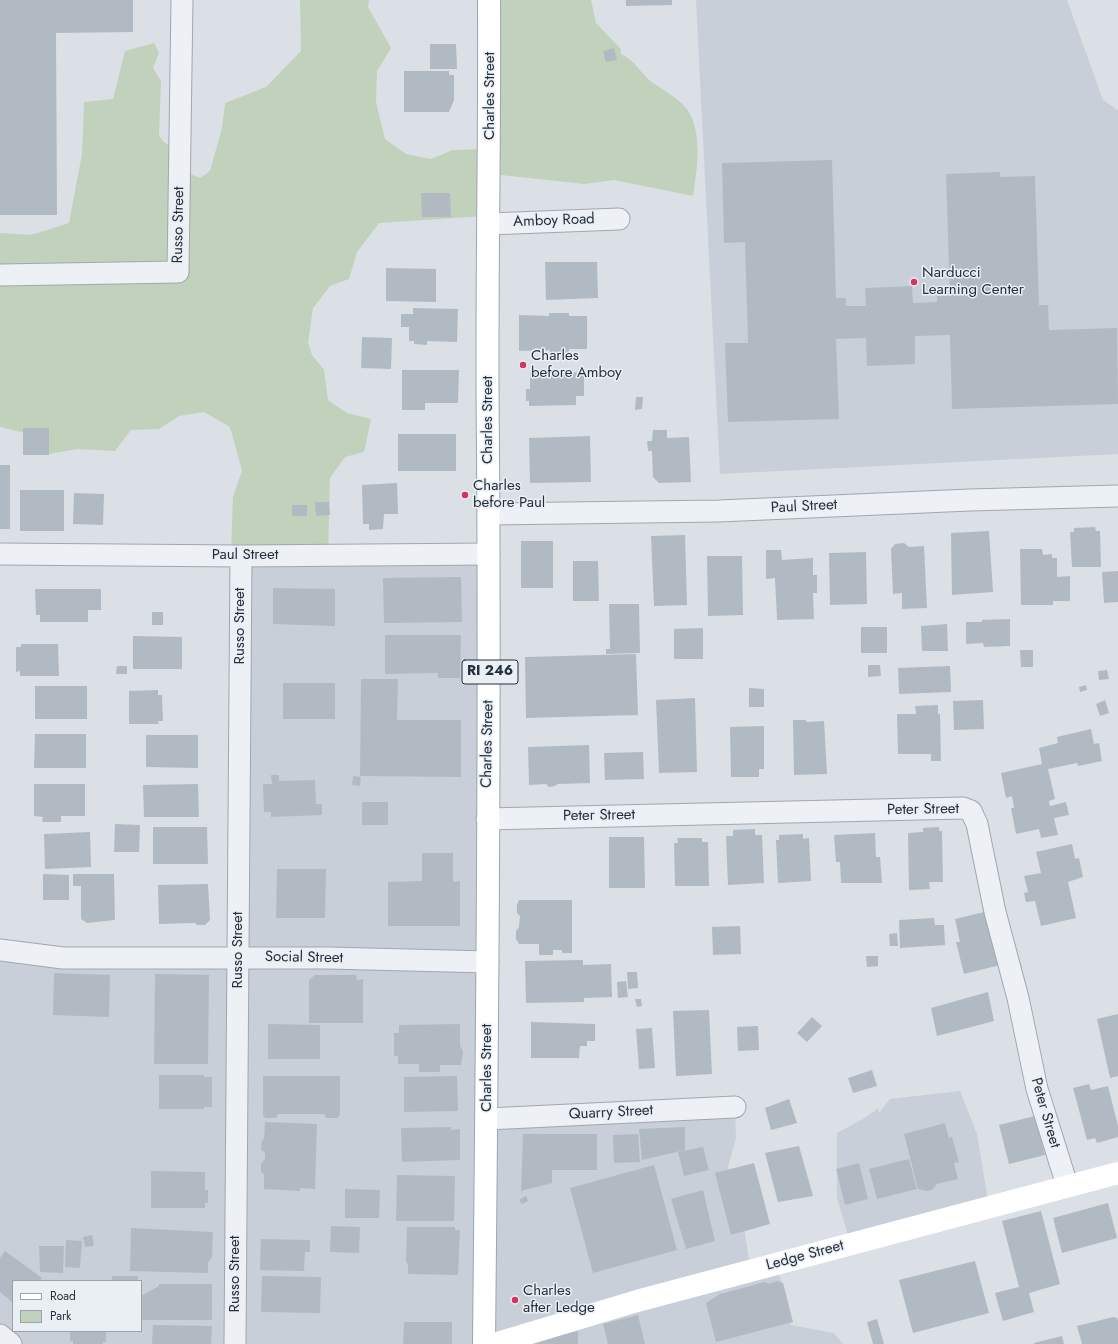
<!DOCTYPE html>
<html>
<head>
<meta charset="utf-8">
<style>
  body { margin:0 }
  #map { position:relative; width:1118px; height:1344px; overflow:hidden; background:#dae0e6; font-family:Jost,sans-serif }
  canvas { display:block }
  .legend { position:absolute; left:12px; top:1280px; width:130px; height:52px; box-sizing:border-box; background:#eaeff4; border:1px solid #9ba2ab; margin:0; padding:5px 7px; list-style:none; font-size:12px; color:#242f3d }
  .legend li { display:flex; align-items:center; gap:8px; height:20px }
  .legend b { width:20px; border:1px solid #9ba2ab }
</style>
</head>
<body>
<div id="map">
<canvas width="1118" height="1344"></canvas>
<ul class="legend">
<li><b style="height:5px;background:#fff"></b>Road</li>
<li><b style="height:11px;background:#c2d1bb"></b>Park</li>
</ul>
</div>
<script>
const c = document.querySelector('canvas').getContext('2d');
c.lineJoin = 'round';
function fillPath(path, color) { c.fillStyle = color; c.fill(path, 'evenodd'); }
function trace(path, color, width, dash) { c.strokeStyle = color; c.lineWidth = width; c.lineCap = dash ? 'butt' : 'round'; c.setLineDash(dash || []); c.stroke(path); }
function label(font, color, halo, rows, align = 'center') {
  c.font = font + ' Jost,sans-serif'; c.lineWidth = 3; c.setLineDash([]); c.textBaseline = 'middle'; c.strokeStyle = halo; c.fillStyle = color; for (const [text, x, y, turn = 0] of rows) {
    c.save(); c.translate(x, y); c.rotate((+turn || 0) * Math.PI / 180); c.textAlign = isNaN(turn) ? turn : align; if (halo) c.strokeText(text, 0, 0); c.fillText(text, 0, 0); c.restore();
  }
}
fillPath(new Path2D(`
  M696,0H1067L1103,100L1118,110V454L720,474Z
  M483,556L487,1110L735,1107L736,1138L728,1167L742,1215L750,1266L777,1264L791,1325L834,1333L843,1344H15L0,1332V954H228L241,560ZM13,1281H141V1331H13Z
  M960,1091L977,1134L988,1201L850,1242L837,1198V1133L863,1119L878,1108L879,1113L890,1099Z`), '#c8cfd8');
fillPath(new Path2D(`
  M300,0H369L368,7L391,48L377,71L376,102L385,139L406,154L431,159L453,150L488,149V0H591L596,23L621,49V54C633,59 639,70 648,79C659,88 679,98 687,109C703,132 697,171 693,196L614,180L584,184L492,174L485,216L379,223L357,252L349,279L330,286L313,308L308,343L312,355L324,370L328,400L347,413L371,419L364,452L345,457L330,478L328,556L231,553L233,497L242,471L230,427L204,412L179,416L159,429L131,430L115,451L77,449L49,454L34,435L0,427V233L31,235L69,223L82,154L84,102L113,99L125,51L154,43L159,53L153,68L161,81L159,136L164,142L177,151L180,170L200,178L210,171L222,128L225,103L266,87L301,51Z`), '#c2d1bb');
fillPath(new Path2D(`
  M0,0H133V32L56,33L57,215H0Z
  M626,0H672V5L626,6Z
  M430,44H456L457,69H430Z
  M614,48L617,60L606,62L603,51Z
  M404,71H449V75H454V100L449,112H404Z
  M832,160L836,298H846V306H866L865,288L912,286L913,303L937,302V296H950L946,174L1000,172V177L1035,176L1039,305H1048L1049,330L1117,328L1118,404L952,409L950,335L915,336V364L867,366L866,338L836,339L839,419L728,422L725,343H748L745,242L724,243L722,163Z
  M421,193H450L451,217H422Z
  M545,262H597L598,298L546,300Z
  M386,268L436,269V302L386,301Z
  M413,308L458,309L457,342L427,341V345L414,344V341H409V327H401V314H413Z
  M549,313H569V316H587V349H569V353L550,354V350L519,351V315L549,316Z
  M362,337L392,338L391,369L361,368Z
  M402,370H459L458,403H425V410H402Z
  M530,371L584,373V396H576V405L529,406V401H526V389H530Z
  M636,397H643L642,409L635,410Z
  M23,428H49V455H23Z
  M653,430H667V438L689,437L691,482L659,483L653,477L652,451H648L647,441H652Z
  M398,434H456V471H398Z
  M590,436L591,482L530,483L529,438Z
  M0,465H10V529H0Z
  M397,483L398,514H384L383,529L369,530V524H363L362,485Z
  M20,490H64V531H20Z
  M74,493L104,494L103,525L73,524Z
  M315,502H329L330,515L316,516Z
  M292,505H307V516H292Z
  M1095,527L1096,531H1100L1101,567H1072L1070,532H1074V528Z
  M989,531L993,592L952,595L951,533Z
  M685,535L687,605L654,606L651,536Z
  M521,541H553V588H521Z
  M904,543L909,547L924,546L927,608L902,609V593L893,594L891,549L895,544Z
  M1020,549H1042L1043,555L1052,554V558H1057V577L1070,576V601H1053V605H1021Z
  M766,550H781L782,560L813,558V575H817V593H813L814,619L777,620L775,578L766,579Z
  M866,552L867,604L830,605L829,553Z
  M707,556H742L743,615L708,616Z
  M573,561H598L599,601H573Z
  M1118,571V602L1104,603L1102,572Z
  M461,577L462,622L384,623L383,578Z
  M273,588L335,589V626L273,624Z
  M35,589H101V610H88V622H40V615H36Z
  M609,604H639L640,653L606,654V649H610Z
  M152,612H163V625H152Z
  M1010,619V646L984,647L983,643L966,644V622H982V620Z
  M947,624L948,651H922L921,626Z
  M861,627H887V653H861Z
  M703,628V659H674V629Z
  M385,635H461L460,678H438V673L385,674Z
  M133,636L182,637V669H133Z
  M21,644H58L59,676H20V671L16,672V647H21Z
  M1020,650H1033V667H1021Z
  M636,654L638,715L526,718L525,657Z
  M868,665H880L881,676L868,677Z
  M117,666H127V674H116Z
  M950,666L951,692L899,694L898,668Z
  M1107,670L1109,679L1099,680L1098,671Z
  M361,679H398L397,720H461V777L360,776Z
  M283,683H335V719H283Z
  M1086,685L1087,690L1080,692L1079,687Z
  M35,686H87V719H35Z
  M749,688L764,689V707H749Z
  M158,690V695H162L163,721H158L159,724H129V691Z
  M695,698L697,772L659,773L656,700Z
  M983,700L984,729L954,730L953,701Z
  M1105,700L1109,713L1100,716L1096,704Z
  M938,705V714H940L941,761H931V754H898L897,714H916L915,706Z
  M793,720H806V722L824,721L827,774L794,775Z
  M764,726V769H759V777H731L730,727Z
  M1091,729L1094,744L1099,743L1102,761L1078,766L1077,763L1048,769L1055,799L1049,801L1050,806L1066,802L1069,815L1054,818L1058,835L1041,838L1039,829L1016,834L1011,808H1014L1012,796L1006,798L1001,773L1042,764L1039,748L1058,743L1057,737Z
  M35,734H86V768H34Z
  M146,735H198V768L146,767Z
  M589,745L590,783L558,784L555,786L549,787L546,784L529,785L528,747Z
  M643,752L644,779L605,780L604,753Z
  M271,775H279V781L315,780L316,804H322V815L271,817V812H264L263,784H272Z
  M353,776L361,777L360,786L352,785Z
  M34,784H85V816H61V822H42L43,817L34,816Z
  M198,784L199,817H144L143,785Z
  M362,802H388V825H362Z
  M115,824L140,825L139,852H114Z
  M153,827H207L208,864H153Z
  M939,827V831H942L943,882H929L930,889L909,890L908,833L923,832V828Z
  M755,829V835H762L764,883L728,885L726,836H733V830Z
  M90,832L91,867L45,869L44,834Z
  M875,833L876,857H880L882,883H841L840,862H836L834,835Z
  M803,834V839L809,838L811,881L778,883L776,840H779V835Z
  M609,837H644L645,888H609Z
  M677,838H702V842H708L709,886H675L674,843H678Z
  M1072,844L1075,859L1079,858L1083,877L1068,882L1076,918L1041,926L1035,901L1026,902L1024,893L1028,892L1024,876L1041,873L1036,852Z
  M422,853H453V882L460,881V926H388V882L422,881Z
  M277,869H326L325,918H276Z
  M43,874L69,875V900H43Z
  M73,874H114L115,920L87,923L81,919V886H73Z
  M208,884L210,920L205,925H197L195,923L159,924L158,885Z
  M519,900H572V953H562V950H553V955H539V944H519L516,939V931L519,927L520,916L517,913V905Z
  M988,911L1000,965L964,974L956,942H960L955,919Z
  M934,918L935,925H944L945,945L900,948L899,920Z
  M740,926L741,954L713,955L712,927Z
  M897,933L898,946H890L889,934Z
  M866,956H878V966L867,967Z
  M583,960V965L611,964L612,997L584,998V1002L526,1003L525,961Z
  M627,972H637L638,988L628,989Z
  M54,973L110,975L109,1017L53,1015Z
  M155,974L209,975L208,1064H154Z
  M315,975H357L356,980L363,979V1023H309V980Z
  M626,981L628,997L618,998L617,982Z
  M988,992L994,1021L937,1036L931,1008Z
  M635,999H641L642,1006L637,1007Z
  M709,1010L712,1074L676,1076L673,1011Z
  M1118,1014V1076L1110,1078L1097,1019Z
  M812,1017L822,1026L807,1042L797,1033Z
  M531,1022L595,1024V1041H587V1046H580L579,1058H531Z
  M268,1024L320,1025V1059H268Z
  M460,1024V1046L463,1051L461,1065H440V1072H419V1064H398V1056H394V1033H399V1025Z
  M758,1026L759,1050L738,1051L737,1027Z
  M652,1028L655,1068L639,1069L636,1029Z
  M872,1070L877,1086L853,1093L848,1078Z
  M159,1075H204V1077H212V1107H204V1109H159Z
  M263,1076H340V1115L337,1118H326L324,1114H278L276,1118H265L263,1114Z
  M457,1076L458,1111L404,1112V1077Z
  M1089,1084L1091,1090L1108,1086L1118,1126V1137L1097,1143L1095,1138L1087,1140L1073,1088Z
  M789,1099L797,1123L771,1130L765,1108Z
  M1035,1116L1045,1155L1009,1164L999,1125Z
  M265,1122L317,1124L315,1189L300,1188V1191L264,1189V1174L261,1172V1164L265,1159V1153L261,1149L262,1141L264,1138Z
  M945,1123L949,1138L952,1137L959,1162L954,1163L958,1179L937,1184L932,1190L927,1191L918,1189L904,1134Z
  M451,1127V1130L460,1129V1160L402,1162L401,1128Z
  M685,1127V1150L642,1160L639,1129Z
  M523,1134H597V1170H552V1183L521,1191Z
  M638,1134L640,1162L614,1163L613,1135Z
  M799,1146L813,1196L778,1202L765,1153Z
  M703,1147L709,1170L684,1176L678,1152Z
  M909,1159L917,1189L877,1199L869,1169Z
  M754,1163L770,1224L731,1235L715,1173Z
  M859,1163L868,1199L845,1205L836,1169Z
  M654,1165L677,1250L593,1273L570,1188Z
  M151,1171L205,1172V1190H208V1203H205V1208H151Z
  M397,1175L455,1176L454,1221H396Z
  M345,1189L380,1190L379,1218H345Z
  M703,1190L715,1241L686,1249L671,1199Z
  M526,1196L528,1201L522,1204L519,1200Z
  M1108,1203L1117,1238L1062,1253L1053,1218Z
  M1041,1211L1060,1284L1029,1293L1034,1312L1003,1321L995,1293L1019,1287L1002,1221Z
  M331,1226L360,1227L359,1253L330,1252Z
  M407,1227H455V1230H460L458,1275L408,1274V1264L406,1262Z
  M131,1228L213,1232L212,1258L208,1262V1273L130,1271Z
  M92,1235L94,1246L85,1247L83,1237Z
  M261,1239L310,1240V1252H305L304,1271L260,1270Z
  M66,1240L82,1241L80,1268L65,1267Z
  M39,1246H64L63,1273L40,1272Z
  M5,1251L42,1278L40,1281H13V1303L0,1292V1258Z
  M975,1261L989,1313L913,1333L899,1280Z
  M112,1276H138V1281H112Z
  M262,1276L321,1277L320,1313L261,1312Z
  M777,1281L783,1283L793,1322L716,1342L706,1303L720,1294L765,1282L769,1284Z
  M159,1284H212V1320H141V1296L159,1286Z
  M638,1315L645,1344H608L603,1324Z
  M1113,1317L1117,1318L1118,1321V1344H1082L1077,1326Z
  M877,1319L884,1344H873L867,1322Z
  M404,1322H452V1344H403Z
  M153,1325L212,1326L211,1344H152Z
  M70,1331H106V1342H103V1344H73V1341H70Z
  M578,1331V1344H530L536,1340Z
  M1062,1336L1064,1344H1034V1343Z`), '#b1bac3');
const street = new Path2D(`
  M489,224L619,219
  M0,275L178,272L182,0
  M489,514L719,511L970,500L1118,496
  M0,554L241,556L489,554
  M487,819L963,808L971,811L977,824L995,912L1018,998L1037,1089L1067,1185
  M0,950L63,958H328L488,962
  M487,1119L735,1107
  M0,1335L11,1344
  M235,1344L241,556`);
const primary = new Path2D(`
  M484,1344C487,1045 490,745 488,446C486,297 490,149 489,0`);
trace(street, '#a0a7b0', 23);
trace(primary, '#99a6b3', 24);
trace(street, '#edf0f5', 21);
trace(new Path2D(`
  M494,1344L637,1301L1118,1173`), '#fff', 22);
trace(primary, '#fff', 22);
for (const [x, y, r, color] of [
  [914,282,4,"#d7345b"],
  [523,365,4,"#d7345b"],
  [465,495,4,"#d7345b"],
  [515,1300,4,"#d7345b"]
]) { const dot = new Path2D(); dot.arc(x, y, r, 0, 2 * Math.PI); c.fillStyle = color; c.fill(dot); trace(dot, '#eaeff4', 1.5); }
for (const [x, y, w] of [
  [490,672,56]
]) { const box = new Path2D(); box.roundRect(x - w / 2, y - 12, w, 24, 3); c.fillStyle = '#eaeff4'; c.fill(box); trace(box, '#242f3d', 1); }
label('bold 14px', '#242f3d', null, [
  ["RI 246",490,672]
]);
label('15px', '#242f3d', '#eaeff4', [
  ["Charles Street",490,96,-90],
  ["Amboy Road",554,221,-2],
  ["Russo Street",179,225,-89],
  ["Charles Street",488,420,-90],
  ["Paul Street",804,507,-3],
  ["Paul Street",245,555],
  ["Russo Street",240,626,-90],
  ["Charles Street",488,744,-89],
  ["Peter Street",923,810,-1],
  ["Peter Street",599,816,-1],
  ["Russo Street",238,950,-90],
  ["Social Street",304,958,1],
  ["Charles Street",487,1068,-90],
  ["Quarry Street",611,1113,-3],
  ["Peter Street",1045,1113,74],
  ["Ledge Street",805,1256,-15],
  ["Russo Street",235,1274,-90]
]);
label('15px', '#242f3d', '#eaeff4', [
  ["Narducci",922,273],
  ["Learning Center",922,290],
  ["Charles",531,356],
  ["before Amboy",531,373],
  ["Charles",473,486],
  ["before Paul",473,503],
  ["Charles",523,1291],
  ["after Ledge",523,1308]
], 'left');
</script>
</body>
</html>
